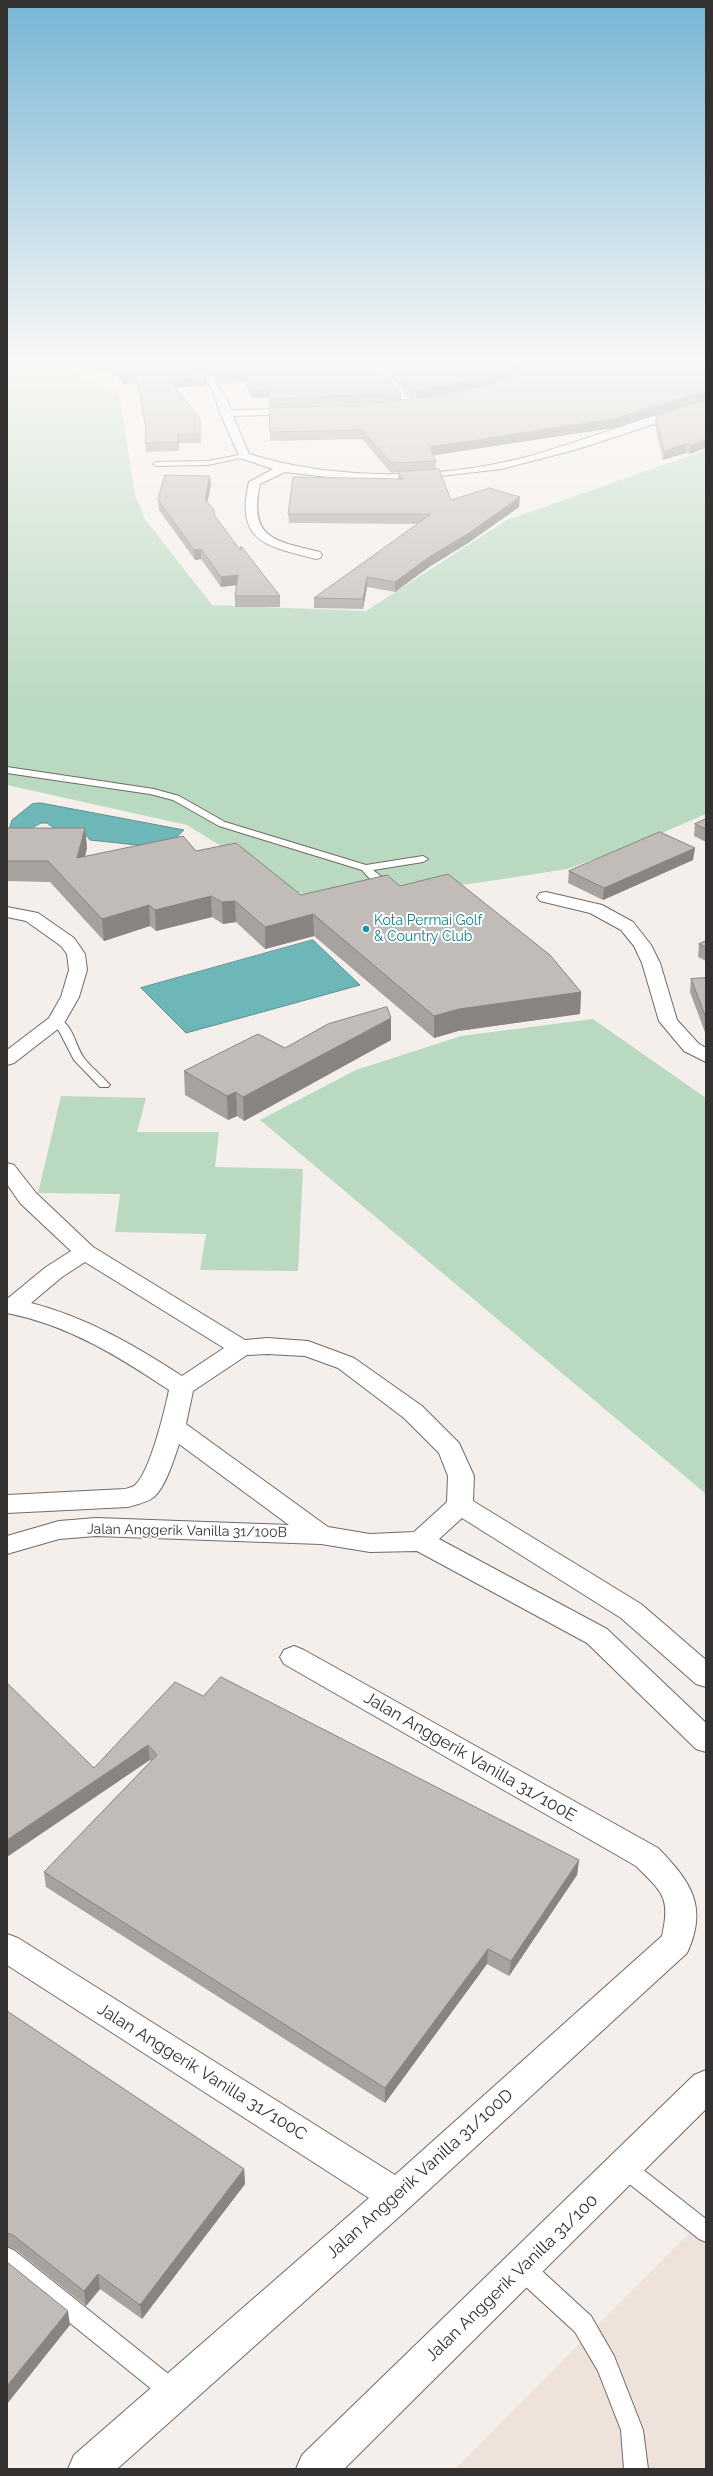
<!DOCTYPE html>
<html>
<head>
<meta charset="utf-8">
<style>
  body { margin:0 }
  #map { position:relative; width:713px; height:2476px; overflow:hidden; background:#f5efec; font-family:Raleway,sans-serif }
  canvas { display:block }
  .frame { position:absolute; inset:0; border:8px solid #343231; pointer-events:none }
</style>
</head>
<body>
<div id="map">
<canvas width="713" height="2476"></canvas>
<div class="frame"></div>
</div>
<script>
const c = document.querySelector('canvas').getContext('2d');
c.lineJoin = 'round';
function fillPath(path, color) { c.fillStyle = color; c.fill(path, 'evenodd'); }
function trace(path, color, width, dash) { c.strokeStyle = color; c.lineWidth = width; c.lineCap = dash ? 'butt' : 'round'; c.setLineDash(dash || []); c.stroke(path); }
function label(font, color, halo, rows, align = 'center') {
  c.font = font + ' Raleway,sans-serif'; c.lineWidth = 4; c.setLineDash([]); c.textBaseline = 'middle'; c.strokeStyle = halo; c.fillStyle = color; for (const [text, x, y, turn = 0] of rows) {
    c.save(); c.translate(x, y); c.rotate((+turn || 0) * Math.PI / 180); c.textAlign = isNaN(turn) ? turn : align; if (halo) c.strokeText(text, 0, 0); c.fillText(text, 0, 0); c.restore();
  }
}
fillPath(new Path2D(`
  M706,2216V2469H455Z`), '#efe2db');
fillPath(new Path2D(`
  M7,364H56L119,393L135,495L145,519L212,605L366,611L507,520L706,450V814L636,844L567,869L477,883L324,899L297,892L285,886L187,825L7,785Z
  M593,1019L706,1098V1494L260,1120L356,1070L461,1036Z
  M61,1096L146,1098L137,1132H219L215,1167L303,1169L298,1271L200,1270L206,1234L115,1232L120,1194L38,1193Z`), '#b9d9c0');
const water = new Path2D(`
  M38,803H41L184,830L165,848L90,840L84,833L54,828L47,823H41L28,830L8,833L12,820L32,804Z
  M313,940L360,985L186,1033L141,988Z`);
fillPath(water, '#6eb7b9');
trace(water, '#5d8f90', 1);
const service = new Path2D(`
  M244,454L246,457L208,465L156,466L153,464L156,462L208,461Z
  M7,767L154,789L179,796L225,822L366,865L423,856L428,859L423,862L373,870L391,884L392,886L387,889L371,880L362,870L219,826L173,800L150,794L7,773Z
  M56,1018C73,1022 75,1046 84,1058C91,1067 100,1074 108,1083L110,1085L108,1087H100L74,1060L59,1031L50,1021Z
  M625,2158L632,2161L706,2219V2242L699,2239L618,2175L615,2168L618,2161Z
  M7,2247L15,2251L181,2384L184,2392L181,2400L173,2403L165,2400L7,2272Z
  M522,2257L530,2260L591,2316L614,2356L643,2430L648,2469H624L621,2430L598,2371L575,2332L514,2276L511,2268L514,2260Z`);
const minor = new Path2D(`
  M176,364C209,364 220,382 231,410L304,409V413L300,414L233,416L249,454C337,481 440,480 530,456C589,439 646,416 706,401V407L578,449L501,469L407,480L344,479L285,472L260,484C248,539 275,541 320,552L322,555L320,558L316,559C266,546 235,542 249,482L273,469L240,458L220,413L214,393L205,379Z
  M371,364H381L407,395L418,403V407C403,411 379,375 371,364Z
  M546,892L602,905L633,922L651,945L660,963L677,1020L698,1043L706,1048V1062L684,1051L659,1021L642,963L634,946L621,930L590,913L540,901L537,897L540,893Z
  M7,907L38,913L74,938L85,954L87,970L79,997L63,1025L14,1063L7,1065V1050L49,1018L61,997L69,970L67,954L61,946L26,921L7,917Z
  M7,1163L14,1165L36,1193L93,1247L245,1340L267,1338L308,1341L354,1358L422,1406L459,1443L474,1476L473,1501L641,1604L706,1660V1687L696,1684L621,1618L462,1518L439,1539L607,1629L706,1723V1752L696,1749L587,1643L417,1551L370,1552L321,1544L96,1536L59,1539L7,1554V1536L59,1521L96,1518L289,1525L179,1444C174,1459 166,1486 154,1497C148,1502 135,1505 128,1507L7,1513V1495L125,1489C128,1488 134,1487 136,1484C150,1471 165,1410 169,1390C118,1356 68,1325 7,1313V1299L46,1267L71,1251L20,1203L7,1184ZM85,1262L224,1348L182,1376C134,1345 86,1317 31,1303L62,1277ZM267,1354L305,1356L338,1368L404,1418L439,1453L448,1476L447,1502L414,1532L370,1534L328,1527L186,1424L193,1391L247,1355Z
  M294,1646L304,1650L658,1848C690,1881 709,1906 687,1953L409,2208L117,2469H68L74,2455L369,2198L7,1965V1934L18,1938L395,2175L662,1936C671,1897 662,1892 636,1866L284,1664L280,1657L284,1650Z
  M706,2070V2109L344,2469H296L302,2455L694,2075Z`);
trace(service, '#706b68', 2);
trace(minor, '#706b68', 2);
fillPath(service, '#fff');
fillPath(minor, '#fff');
fillPath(new Path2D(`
  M88,364H188L207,377V385L175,388L201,426V443H179V451L146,452L145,443L146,431L137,383L123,384L117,377Z
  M189,364H376L401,393V400L414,398L408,394L383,364H706V400L612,428L433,455L436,461V469L451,500L519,507L468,543L429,567L395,592L367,587L363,609L314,608V598L418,524L289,523L288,514L398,479V472L391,473L362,439L270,441L269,408L358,405L375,403L270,408L269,397L252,398L244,382L220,384L206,370ZM515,374L508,380L487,385ZM480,387L451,394L435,396Z
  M706,400L690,454L686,453L663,460L655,425L656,416Z
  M211,485L207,502L215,516L240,550L280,596V607H235V596L236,585L221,587L201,559L195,560L159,510L158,500Z
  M706,819V842L694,836L695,824Z
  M7,828H85L87,848L85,856L196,851L301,895L400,886L581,992L580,1014L458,1031L434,1038L314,936L265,949L236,922L223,924L212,917L156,931L150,926L104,941L50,882L7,881Z
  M693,860L603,900L568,883L569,871Z
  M706,941V961L698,957L699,944Z
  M706,978V1035L690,992L691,979Z
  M391,1040L244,1121L237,1116L228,1120L185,1095L184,1071L285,1048Z
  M203,1696L579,1860L577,1875L509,1976L487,1964L385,2103L46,1887L44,1872L151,1761L150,1760L94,1768Z
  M7,2011L244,2169L245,2184L142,2319L100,2289L86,2306L16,2250L7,2246Z`), '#a6a29e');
fillPath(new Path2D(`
  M515,365V374L486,386L416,399V391Z
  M244,373V382L220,384L219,375Z
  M136,374L137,383L123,384L122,375Z
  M207,377V385L169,388V380Z
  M269,389L270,397L252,398V390Z
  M706,391V400L612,428L430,456V447Z
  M706,439V448L690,454L691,445Z
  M686,444V453L663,460L664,451Z
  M210,476L211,485L206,509L205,499Z
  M520,497L519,507L468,543L429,567L395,592V582L429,557Z
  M201,549V559L195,560L194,550Z
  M238,575V585L221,587V577Z
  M367,577V587L363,609V599Z
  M85,828L87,848L79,879L77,858Z
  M695,848L693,860L603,900L604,888Z
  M211,896L212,917L156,931L155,910Z
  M235,901L236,922L223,924L222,902Z
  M149,905L150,926L104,941L102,919Z
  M313,914L314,936L265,949V927Z
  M581,992L580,1014L458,1031L434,1038V1016L459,1009Z
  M391,1018V1040L244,1121L243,1097Z
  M236,1092L237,1116L228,1120L227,1096Z
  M148,1745L150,1760L7,1857V1840Z
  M579,1860L577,1875L509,1976L511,1961Z
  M488,1949L487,1964L385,2103V2088Z
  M244,2169L245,2184L142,2319L140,2305Z
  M98,2274L100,2289L86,2306L84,2291Z
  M68,2311L70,2325L7,2404V2386Z`), '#878481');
const building = new Path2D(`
  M106,364H188L204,372L207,377L169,380L200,418V434H178V442L145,443L146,427L136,374L122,375L117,368Z
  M208,364H376L401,393L269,399V389L252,390L244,373L219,375Z
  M390,364H706V391L613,419L430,447L436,461L391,463L362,430L270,432L269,408L358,405L451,394L508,380L520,371L515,365L486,377L416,391L408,385Z
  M706,400V439L691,445L686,444L664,451L656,416Z
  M439,469L451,500L489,488L520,497L469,533L429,557L395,582L367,577L363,599L314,598L431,514H288L293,477L404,479L398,472Z
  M165,475L210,476L205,499L214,510L215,516L240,550L241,546L280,596H235L238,575L221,577L201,549L194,550L158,500Z
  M706,819V829L695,824Z
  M7,828H85L77,858L183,836L196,851L236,843L301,895L387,875L400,886L448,874L550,955L581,992L459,1009L434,1016L313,914L265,927L235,901L222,902L211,896L155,910L149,905L102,919L48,861H7Z
  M660,832L695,848L604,888L569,871Z
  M706,941V947L699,944Z
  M706,978V1018L691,979Z
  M387,1007L391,1018L243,1097L236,1092L227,1096L184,1071L258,1034L285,1048L328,1024Z
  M221,1677L579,1860L511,1961L488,1949L385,2088L44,1872L157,1755L148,1745L7,1840V1683L94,1768L175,1682L203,1696Z
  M7,2011L244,2169L140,2305L98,2274L84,2291L13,2235L7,2233Z
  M7,2262L68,2311L7,2386Z`);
fillPath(building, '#c1bcb8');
trace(building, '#878481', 1);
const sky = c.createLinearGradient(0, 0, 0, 711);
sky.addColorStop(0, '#77b5d5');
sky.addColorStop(0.51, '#faf8f6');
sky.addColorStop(1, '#faf8f600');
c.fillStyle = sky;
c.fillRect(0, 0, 713, 711);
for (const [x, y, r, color] of [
  [366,929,4,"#0f9aa8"]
]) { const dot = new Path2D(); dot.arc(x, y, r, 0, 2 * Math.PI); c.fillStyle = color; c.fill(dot); trace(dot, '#fff', 1.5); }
label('14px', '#0d838f', '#fff', [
  ["Kota Permai Golf",374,921],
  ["& Country Club",374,937]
], 'left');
label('14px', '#343231', '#fff', [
  ["Jalan Anggerik Vanilla 31/100B",187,1531,1]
]);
label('17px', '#343231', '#fff', [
  ["Jalan Anggerik Vanilla 31/100E",470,1757,30],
  ["Jalan Anggerik Vanilla 31/100C",202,2072,32],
  ["Jalan Anggerik Vanilla 31/100D",420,2174,-42],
  ["Jalan Anggerik Vanilla 31/100",512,2278,-44]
]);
</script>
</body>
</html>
